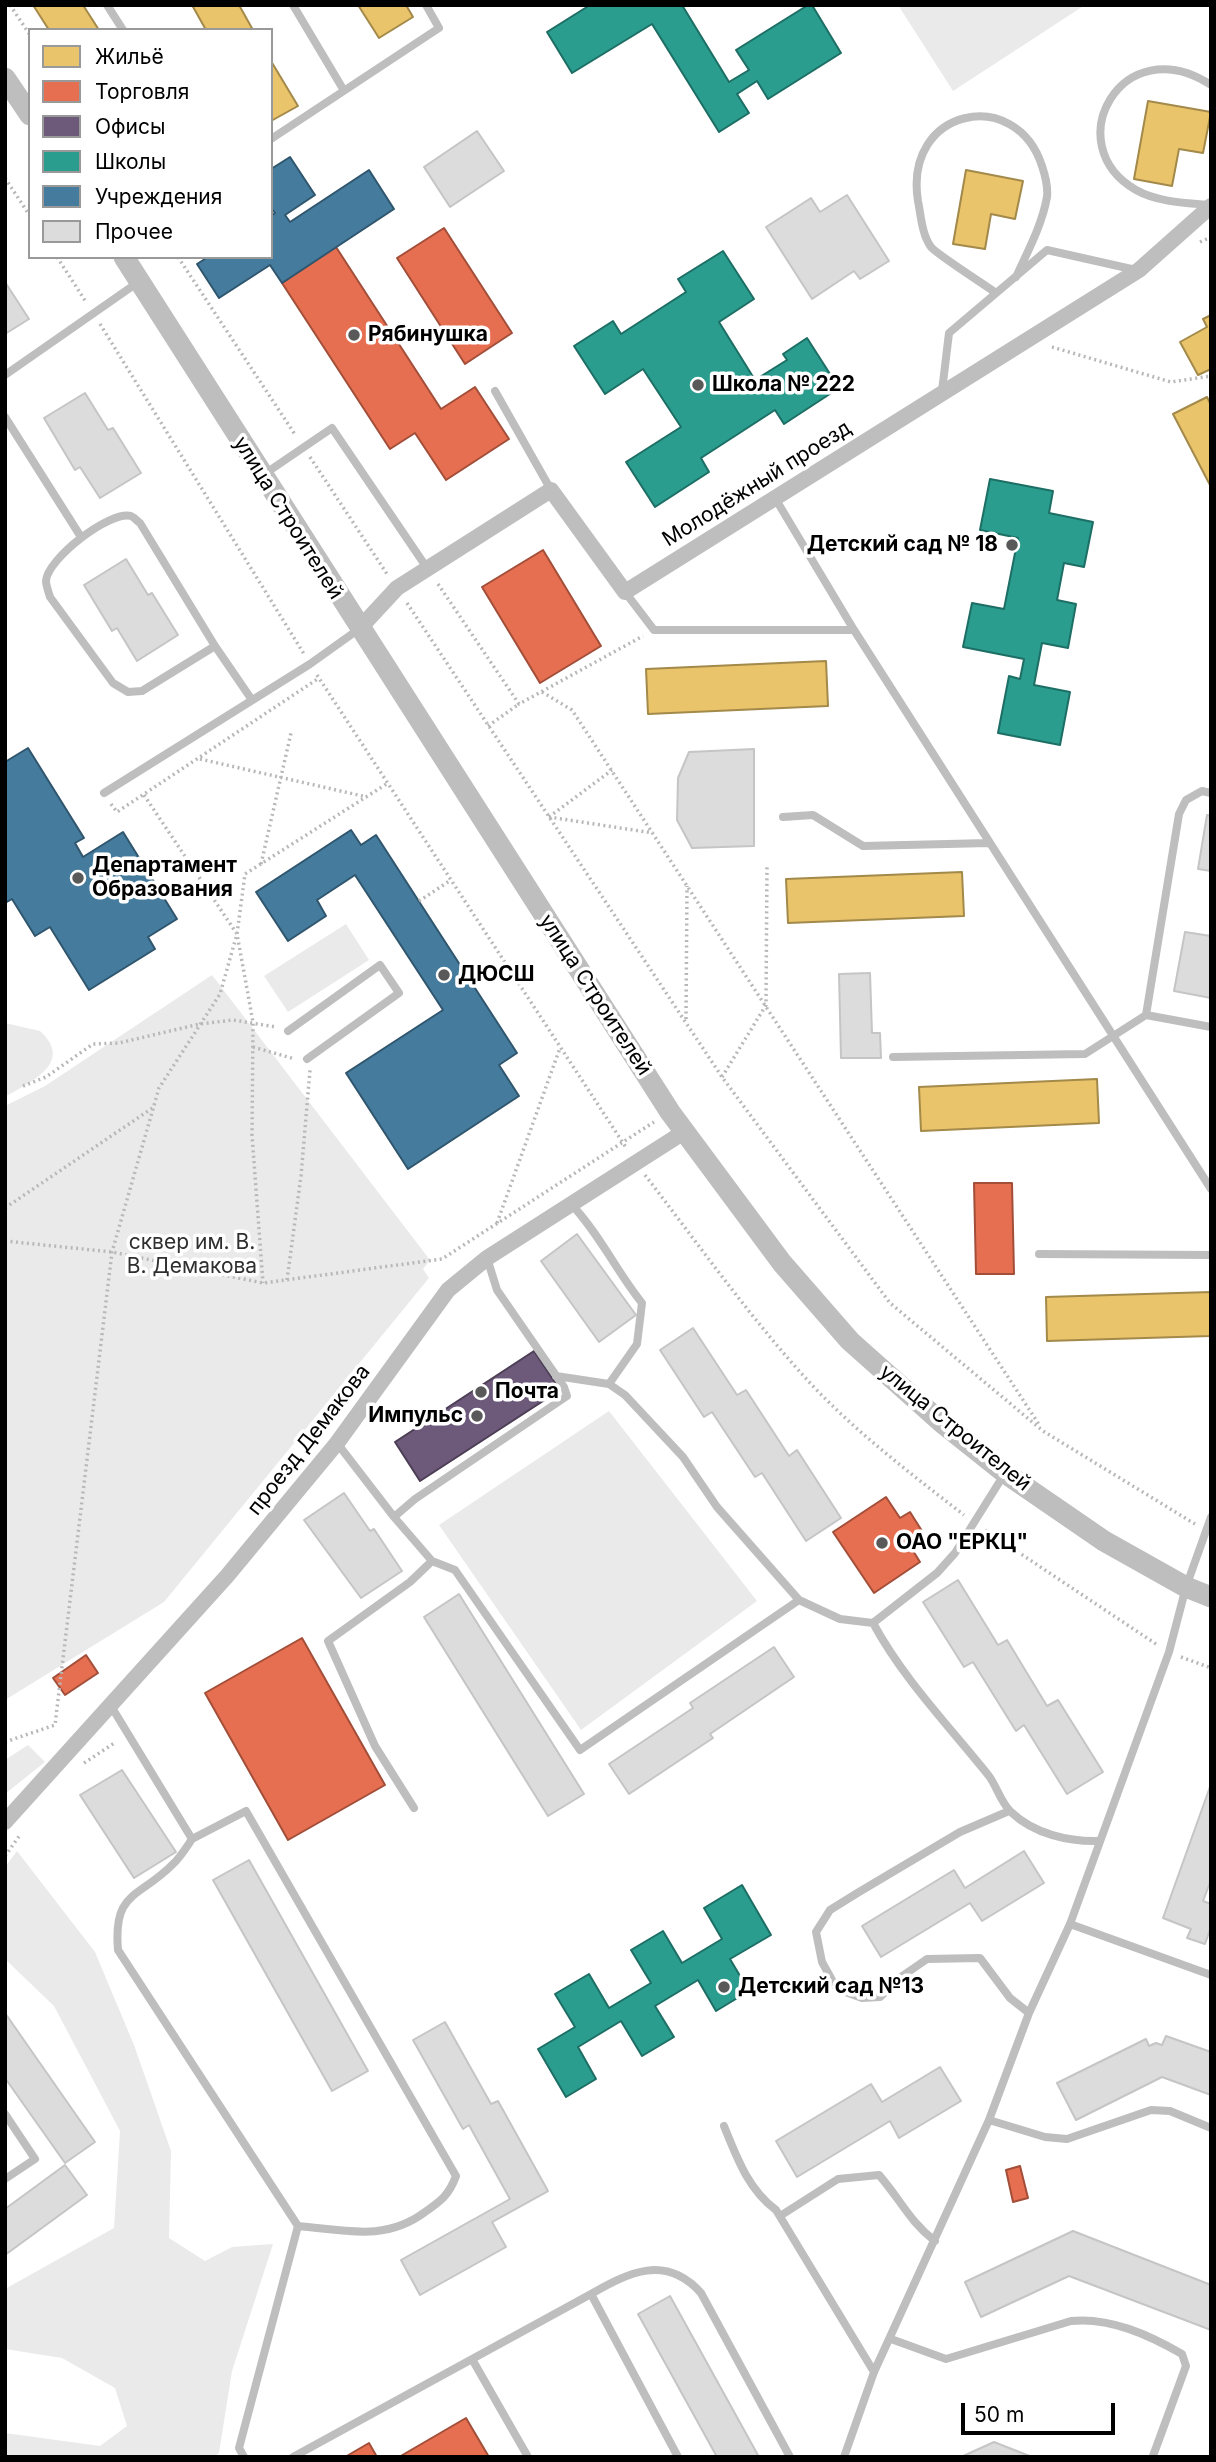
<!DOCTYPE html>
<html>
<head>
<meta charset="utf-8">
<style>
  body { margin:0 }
  #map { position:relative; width:1216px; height:2462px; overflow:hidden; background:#fff; font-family:Inter,sans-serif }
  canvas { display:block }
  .frame { position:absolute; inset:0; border:7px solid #000; pointer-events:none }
  .legend { position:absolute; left:28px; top:28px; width:245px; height:231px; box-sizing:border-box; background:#fff; border:2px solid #999; margin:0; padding:9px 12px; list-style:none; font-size:21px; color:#000 }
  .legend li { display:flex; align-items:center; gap:14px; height:35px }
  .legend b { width:35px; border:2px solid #999 }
  .scale { position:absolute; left:961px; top:2403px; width:154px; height:32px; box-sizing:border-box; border:4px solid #000; border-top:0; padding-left:9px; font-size:21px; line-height:24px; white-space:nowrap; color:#000; -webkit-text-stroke:5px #fff; paint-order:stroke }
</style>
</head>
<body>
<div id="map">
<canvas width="1216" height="2462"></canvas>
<div class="frame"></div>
<ul class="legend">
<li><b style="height:19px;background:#e9c46a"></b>Жильё</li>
<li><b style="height:19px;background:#e76f51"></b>Торговля</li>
<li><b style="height:19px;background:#6d597a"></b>Офисы</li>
<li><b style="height:19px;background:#2a9d8f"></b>Школы</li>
<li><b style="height:19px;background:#457b9d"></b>Учреждения</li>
<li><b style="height:19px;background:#dcdcdc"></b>Прочее</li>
</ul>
<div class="scale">50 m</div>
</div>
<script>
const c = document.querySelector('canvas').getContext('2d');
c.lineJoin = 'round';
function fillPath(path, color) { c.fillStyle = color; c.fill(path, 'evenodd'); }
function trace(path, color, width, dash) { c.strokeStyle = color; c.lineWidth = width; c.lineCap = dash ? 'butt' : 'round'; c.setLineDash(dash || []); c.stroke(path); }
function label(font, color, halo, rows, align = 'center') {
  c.font = font + ' Inter,sans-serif'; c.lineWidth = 7; c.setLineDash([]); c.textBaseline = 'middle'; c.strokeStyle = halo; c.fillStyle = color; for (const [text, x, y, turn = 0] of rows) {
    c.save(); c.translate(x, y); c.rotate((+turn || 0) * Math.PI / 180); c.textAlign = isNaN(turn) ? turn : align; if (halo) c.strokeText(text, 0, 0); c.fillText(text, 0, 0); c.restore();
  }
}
fillPath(new Path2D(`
  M898,5H1085L953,91Z
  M346,924L369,960L288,1012L264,976Z
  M212,975L430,1260L423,1269L429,1278L164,1602L5,1700V1106L45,1086Z
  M5,1023L40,1031C75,1063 30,1082 5,1097Z
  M609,1411L757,1601L581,1730L439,1525Z
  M28,1745L45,1762L5,1794V1760Z
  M17,1851L95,1952L134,2045L171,2151L169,2238L205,2261L232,2247L273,2244L232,2371L219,2453L214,2457H5V2433L100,2446L127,2426L115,2388L62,2358L5,2349V2289L114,2228L120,2131L54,2006L5,1959V1867Z`), '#eaeaea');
const homes = new Path2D(`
  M33,5H83L99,30H49Z
  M192,5H239L253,30H206Z
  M358,5H406L413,17L379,38Z
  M271,61L298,106L271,121Z
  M1148,101L1211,112L1203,153L1179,149L1172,186L1134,179Z
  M966,170L1023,181L1015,219L991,214L985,249L953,244Z
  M1211,315V369L1198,375L1180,342L1207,327L1203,319Z
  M1207,397L1211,405V487L1173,414Z
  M826,661L828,706L648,714L646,669Z
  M962,872L964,916L788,923L786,879Z
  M1097,1079L1099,1123L921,1131L919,1087Z
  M1211,1292V1336L1047,1341L1046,1297Z`);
fillPath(homes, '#e9c46a');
trace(homes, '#a3894a', 2);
const shops = new Path2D(`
  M444,228L512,333L465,364L397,258Z
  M336,247L441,409L475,387L509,439L446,480L415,433L390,449L282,283Z
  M543,550L601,646L540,683L482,587Z
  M974,1183H1012L1014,1274H976Z
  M886,1497L900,1518L910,1512L922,1531L907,1541L920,1562L874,1593L833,1532Z
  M302,1638L385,1785L288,1840L205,1693Z
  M86,1655L98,1673L65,1695L53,1678Z
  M1020,2166L1028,2198L1013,2202L1006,2170Z
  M466,2418L489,2457H399Z
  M369,2443L377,2457H345Z`);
fillPath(shops, '#e76f51');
trace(shops, '#a24e39', 2);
const offices = new Path2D(`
  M534,1351L560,1390L420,1481L395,1442Z`);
fillPath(offices, '#6d597a');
trace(offices, '#4c3e55', 2);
const schools = new Path2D(`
  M590,5H682L729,82L749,70L736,50L808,5H812L841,53L768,99L757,81L737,94L749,113L719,132L652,24L572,73L547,32Z
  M723,251L754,299L719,322L755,380L787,360L783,354L807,338L839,388L784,424L775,410L701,458L709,472L655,507L626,462L681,427L643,369L605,394L574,346L613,321L621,334L686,292L678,279Z
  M990,479L1053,491L1049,513L1093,522L1084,567L1064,563L1057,600L1076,604L1068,648L1042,643L1034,685L1070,692L1060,745L998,733L1009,676L1020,679L1024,659L963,647L972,603L1004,609L1018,538L980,530Z
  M742,1885L771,1935L730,1959L749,1991L716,2011L698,1980L655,2006L674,2037L642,2056L621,2021L578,2047L596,2079L566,2097L538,2049L575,2027L555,1994L589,1974L609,2008L651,1983L631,1950L663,1931L682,1963L722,1939L704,1908Z`);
fillPath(schools, '#2a9d8f');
trace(schools, '#1d6e64', 2);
const public = new Path2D(`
  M290,157L315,195L285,215L290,222L369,170L394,209L282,283L270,265L219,298L197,264L208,257H271V216L275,213L271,208V169Z
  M28,748L84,838L75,843L83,857L123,832L177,919L148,937L155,949L89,990L50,927L35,936L12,899L5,903V762Z
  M351,830L361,845L376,835L517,1053L499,1065L519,1096L408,1169L346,1073L443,1010L355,875L317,900L326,916L288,941L256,892Z`);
fillPath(public, '#457b9d');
trace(public, '#30566e', 2);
const building = new Path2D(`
  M477,131L504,171L450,207L424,167Z
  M847,195L889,261L860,279L854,271L812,299L766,227L811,198L820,212Z
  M5,282L29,319L5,334Z
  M85,393L108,430L113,428L141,473L100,498L80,467L75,470L44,418Z
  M126,559L148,595L152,593L178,635L137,661L117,628L112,631L84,585Z
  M754,749V846L692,848L677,820L678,778L689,752Z
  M1207,815L1211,816V871L1198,869Z
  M1185,932L1211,936V998L1174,991Z
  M870,973L872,1033H880L881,1058H841L839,974Z
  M577,1234L636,1315L599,1342L541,1261Z
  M693,1328L737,1395L746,1390L789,1456L797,1450L841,1518L806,1541L762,1473L755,1477L712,1412L704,1417L660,1350Z
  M344,1493L370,1531L374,1529L402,1571L361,1598L304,1520Z
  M958,1580L998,1645L1007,1640L1047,1706L1058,1700L1103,1772L1067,1794L1024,1725L1016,1731L973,1662L964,1667L923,1602Z
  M459,1594L584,1794L548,1816L424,1617Z
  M774,1647L794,1677L710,1734L713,1738L629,1794L609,1764L693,1708L690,1703Z
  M122,1770L176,1852L134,1878L80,1795Z
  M1211,1784V1880L1203,1901L1211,1904V1927L1205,1944L1187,1938L1191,1929L1163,1918Z
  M1024,1851L1044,1883L982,1921L970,1903L881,1957L862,1926L954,1870L965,1888Z
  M249,1860L368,2071L332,2091L213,1880Z
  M5,2013L95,2142L65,2163L5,2078Z
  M445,2022L491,2104L498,2101L548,2191L492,2222L506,2247L420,2295L401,2260L510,2199L469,2125L463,2129L413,2040Z
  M1166,2036L1211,2052V2095L1162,2077L1076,2120L1057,2083L1146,2039L1149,2046L1156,2043L1162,2045Z
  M940,2067L961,2101L899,2138L890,2121L797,2177L776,2141L871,2084L882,2102Z
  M65,2165L87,2195L5,2255V2209Z
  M1073,2231L1211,2285V2330L1069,2276L981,2317L965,2282Z
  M670,2296L759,2457H717L638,2314Z
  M994,2442L1032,2457H961Z`);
fillPath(building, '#dcdcdc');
trace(building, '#c5c5c5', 2);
trace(new Path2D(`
  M10,5L30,35
  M5,178L30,216
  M1200,242L1211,237
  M57,257L86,302
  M178,257L296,436
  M100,324L304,654
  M1052,347L1171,382L1211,376
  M310,457L387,574
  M438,584L519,704L643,636
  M407,603L722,1077L890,1303L1043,1431L1195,1524
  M317,675L627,1149
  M542,692L572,710L1040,1426
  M488,726L519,704
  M200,759L367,797
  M144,795L237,934L253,1022L252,1135L263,1283
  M111,804L117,812L319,678
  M549,817L653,833
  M549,817L612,770
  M261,864L291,733
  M419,901L451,880
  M686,1019L687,886
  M253,1047L295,1059
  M722,1077L766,1005L767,864
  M23,1086L46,1077L93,1044L119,1043L200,1024L233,1020L276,1027
  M645,1175C699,1245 751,1319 811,1384C857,1433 911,1474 964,1515
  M5,1208L154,1107
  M497,1223L560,1048
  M5,1241L112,1252L263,1283L442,1259L654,1122
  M287,1280L301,1176L310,1070
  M985,1530L1156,1644
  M1181,1657L1211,1668
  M5,1742L55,1725L112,1252L159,1088L220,994L237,934L245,874L388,783
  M84,1763L116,1742
  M5,1856L20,1835`), '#b8b8b8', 3.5, [2, 3.5]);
trace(new Path2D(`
  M107,5L123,30
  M293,5L343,89
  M271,139L439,28L426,5
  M1210,205C1186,203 1157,202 1136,190C1057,145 1122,27 1211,85
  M996,293C985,285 935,253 931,247C922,235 921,216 918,201C903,108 1016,85 1042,166C1045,175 1048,188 1047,197C1042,225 1028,251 1016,277
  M5,375L137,283
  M495,391L551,490
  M942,391L949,333L1047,250L1136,270
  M5,417L81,537
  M263,475L332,428L427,568
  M775,498L854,630L1211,1189
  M625,592L654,630H854
  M215,646L140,523C137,521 134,517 131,516C110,510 47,559 46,581C46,586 49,593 50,597L113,683L128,692L142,691L215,646L252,700
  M104,793L310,664L359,629
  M783,817L813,815L863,846L989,843
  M1146,1015L1179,814L1186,800L1202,791L1211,793
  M288,1031L380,965L399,993L307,1059
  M893,1057L1085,1054L1146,1015L1211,1027
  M572,1205C600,1235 617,1272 642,1303L637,1344L609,1384
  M1039,1254L1211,1255
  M337,1443L394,1517L415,1499L567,1396L564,1387L497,1290L487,1258
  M394,1517L432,1561L455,1570L580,1750L799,1600L717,1507L683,1457L625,1395L609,1384L556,1376
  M799,1600L840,1619L873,1623L937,1573L955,1553L1005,1473
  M873,1623C904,1680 949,1726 989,1776C997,1787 1001,1803 1011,1812C1034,1834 1069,1842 1100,1841
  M111,1706L192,1839C186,1848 180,1858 172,1865C138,1899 113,1891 118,1950L298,2226L239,2448L244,2457
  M414,1808L375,1746L328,1641L410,1582L432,1561
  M1009,1811L960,1832L859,1892L830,1910L816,1932L822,1962L837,1989L862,1998L880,1997L901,1977L927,1959L980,1958L1010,1998L1029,2013
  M192,1839L246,1811L456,2176C449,2195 441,2201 425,2212C385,2242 345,2230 298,2226
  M1070,1924L1211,1975
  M5,2114L35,2159L5,2179
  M989,2120L1045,2137L1067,2139L1151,2110L1170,2111L1211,2128
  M724,2126C737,2158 748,2189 776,2210L874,2372
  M780,2216L838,2179L879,2175C900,2199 910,2222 935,2241
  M591,2294C629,2272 666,2254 701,2293L790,2457
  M891,2339L946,2359L1071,2321C1110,2317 1149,2335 1182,2354L1186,2366L1153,2456
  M472,2359L528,2457
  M293,2457L591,2294L678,2457
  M844,2457L874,2372L989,2120L1029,2013L1070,1924L1169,1652L1186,1587L1211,1517`), '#bebebe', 8);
trace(new Path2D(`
  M359,629L397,588L551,490L625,592L1139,270L1211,206
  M5,1822L227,1576L337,1443L448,1290L487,1258L684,1132`), '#bebebe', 16);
trace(new Path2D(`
  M5,78L30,115
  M124,257L670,1112L782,1263L850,1341L941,1422L1005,1473L1104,1541L1186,1587L1211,1597`), '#bebebe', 21);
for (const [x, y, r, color] of [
  [354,335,7,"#595959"],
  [698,385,7,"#595959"],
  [1012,545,7,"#595959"],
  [78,878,7,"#595959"],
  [444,975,7,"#595959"],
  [481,1392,7,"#595959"],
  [477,1416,7,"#595959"],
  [882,1543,7,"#595959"],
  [724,1987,7,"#595959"]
]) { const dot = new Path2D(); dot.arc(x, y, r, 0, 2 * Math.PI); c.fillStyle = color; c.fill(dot); trace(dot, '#fff', 2.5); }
label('bold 21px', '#000', '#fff', [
  ["Рябинушка",368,335],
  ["Школа № 222",712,385],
  ["Детский сад № 18",998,545,"right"],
  ["Департамент",92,866],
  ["Образования",92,890],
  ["ДЮСШ",458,975],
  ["Почта",495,1392],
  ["Импульс",463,1416,"right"],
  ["ОАО \"ЕРКЦ\"",896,1543],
  ["Детский сад №13",738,1987]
], 'left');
label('21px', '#000', '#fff', [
  ["Молодёжный проезд",757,484,-32],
  ["улица Строителей",288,518,58],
  ["улица Строителей",595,995,57],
  ["улица Строителей",955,1428,39],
  ["проезд Демакова",309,1440,-52]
]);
label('21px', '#2f2f2f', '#fff', [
  ["сквер им. В.",192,1243],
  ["В. Демакова",192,1267]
]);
</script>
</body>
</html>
